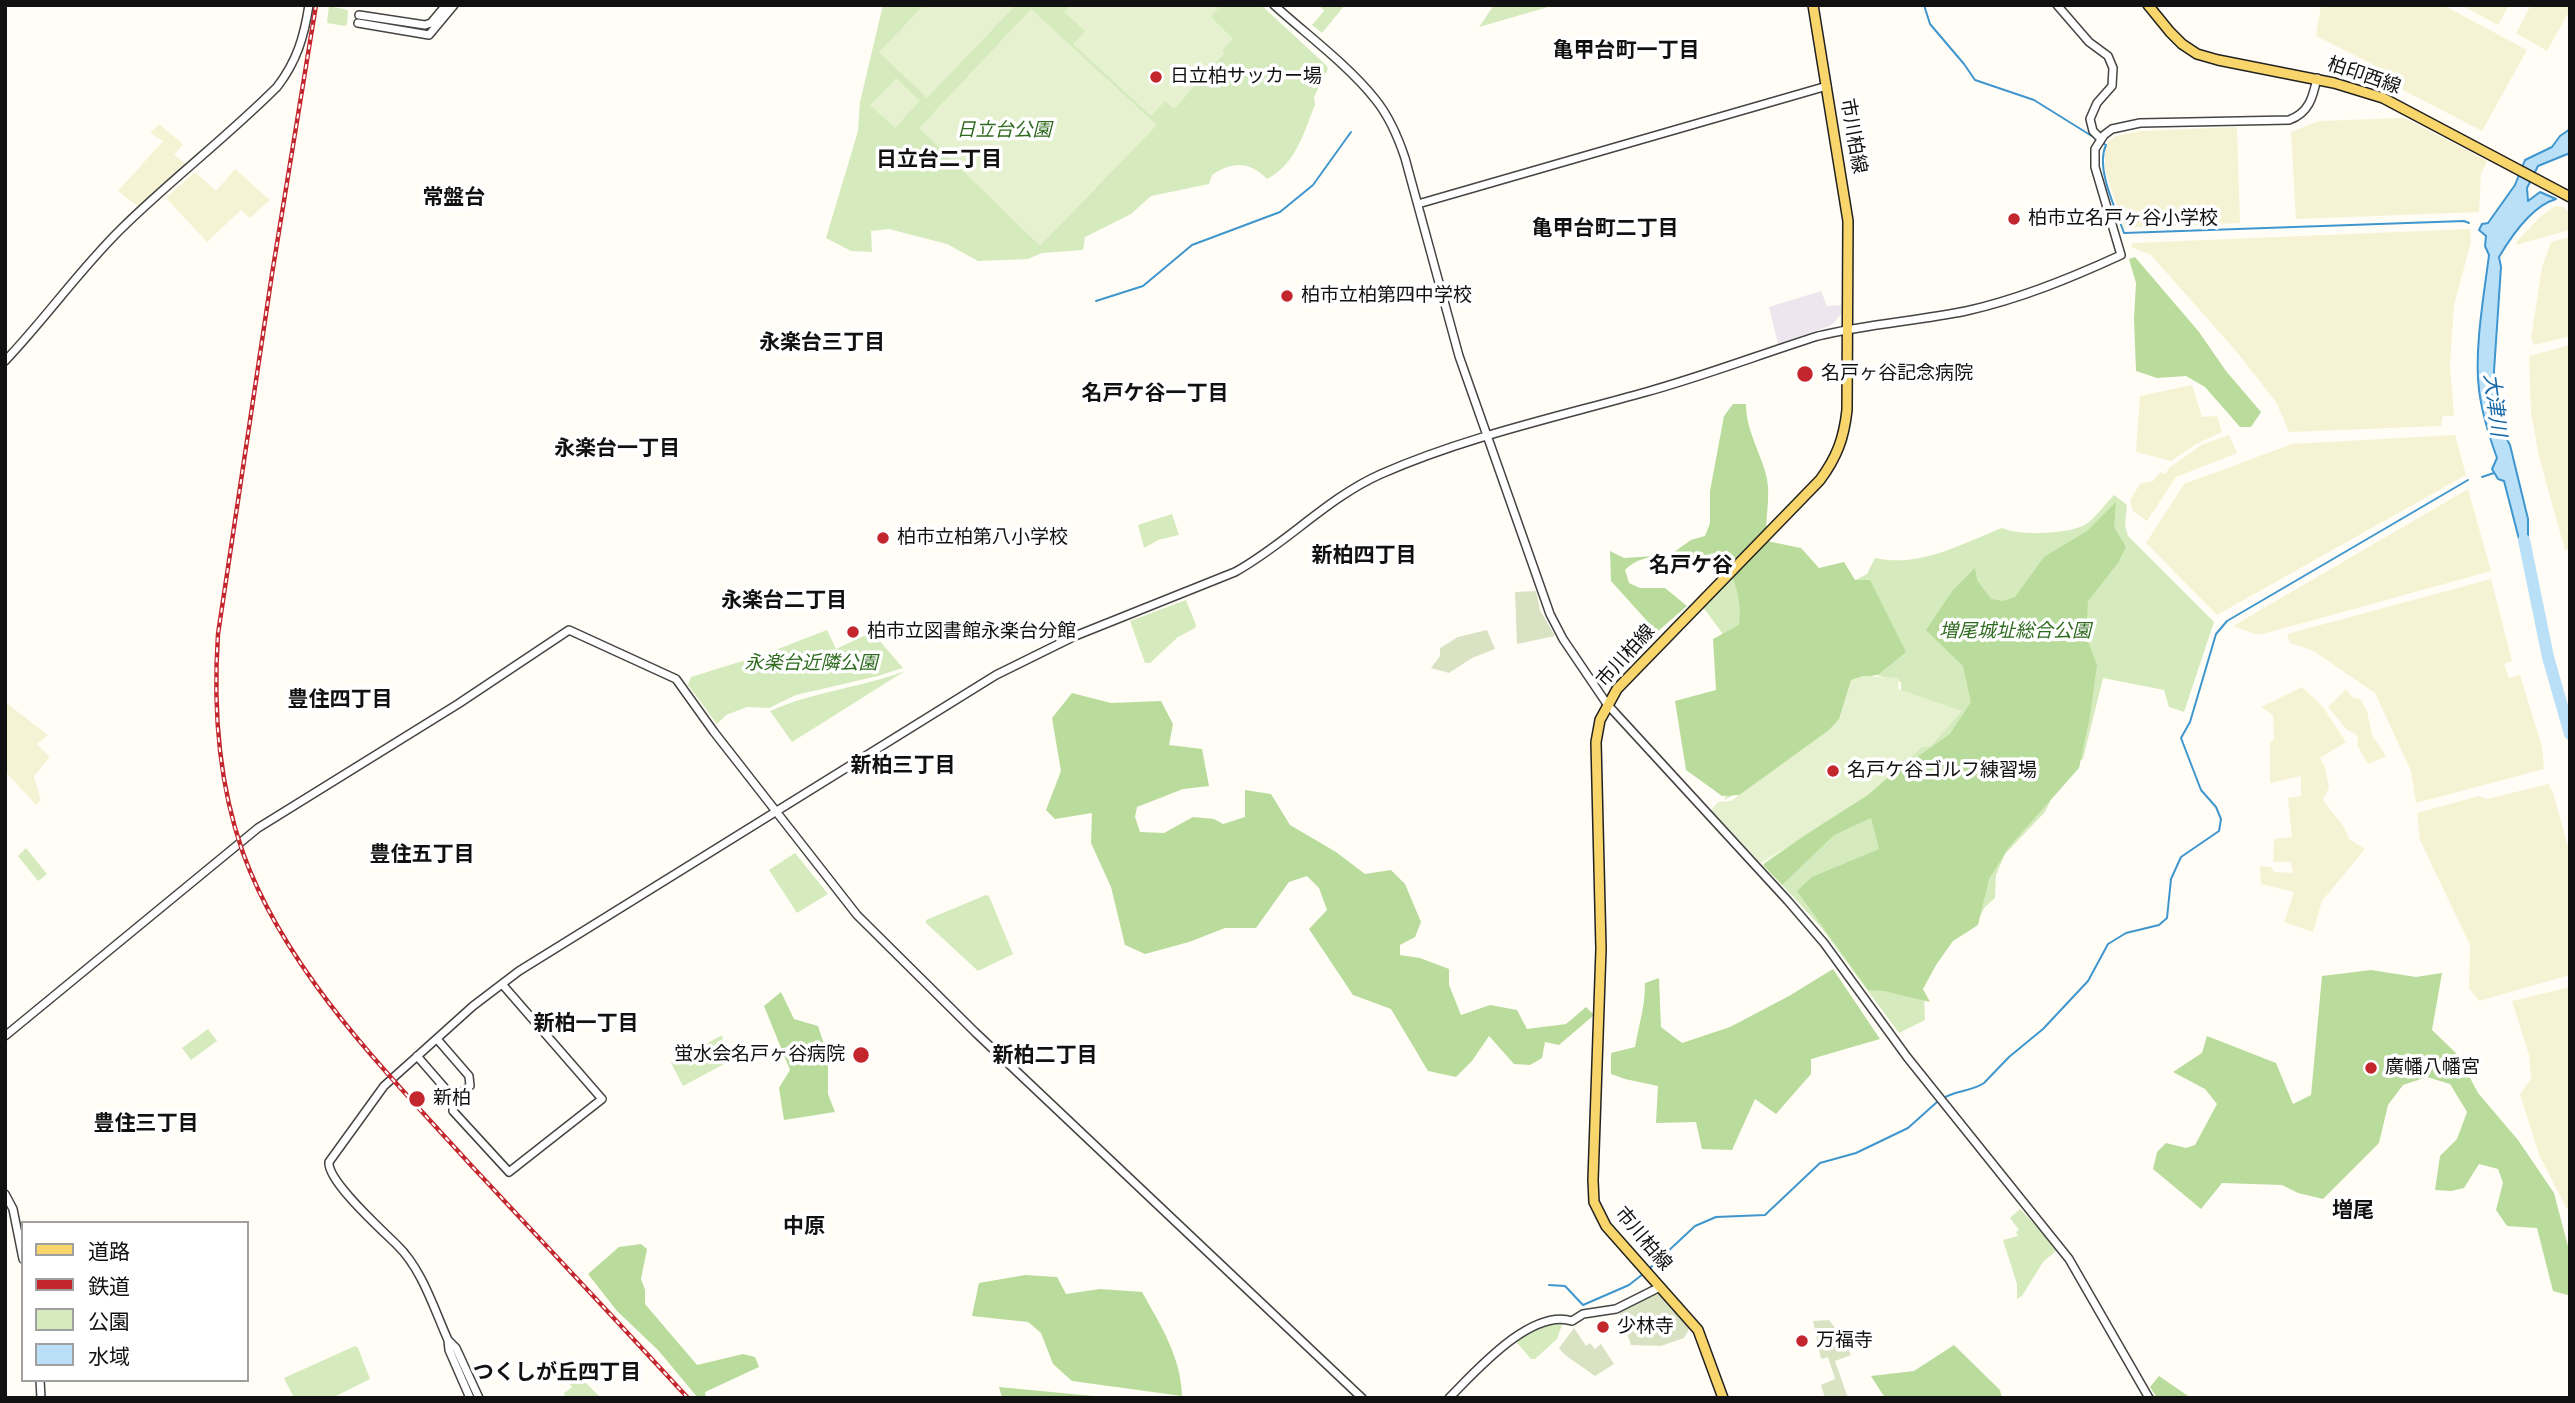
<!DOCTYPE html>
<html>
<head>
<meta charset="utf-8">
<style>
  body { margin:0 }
  #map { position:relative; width:2575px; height:1403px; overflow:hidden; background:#fffdf5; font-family:Bitter,"Noto Sans JP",serif }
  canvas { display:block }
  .frame { position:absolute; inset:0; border:7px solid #111; pointer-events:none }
  .legend { position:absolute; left:21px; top:1221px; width:228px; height:161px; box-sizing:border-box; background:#fff; border:2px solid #a0a0a0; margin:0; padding:9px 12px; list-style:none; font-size:21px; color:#111 }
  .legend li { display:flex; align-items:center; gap:14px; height:35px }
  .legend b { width:35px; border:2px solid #a0a0a0 }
</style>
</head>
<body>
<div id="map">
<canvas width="2575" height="1403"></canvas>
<div class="frame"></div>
<ul class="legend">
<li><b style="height:9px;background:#f9d66b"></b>道路</li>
<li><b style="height:9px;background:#c4262e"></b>鉄道</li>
<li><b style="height:19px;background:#d5ebbd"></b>公園</li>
<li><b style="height:19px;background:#b9e0f7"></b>水域</li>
</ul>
</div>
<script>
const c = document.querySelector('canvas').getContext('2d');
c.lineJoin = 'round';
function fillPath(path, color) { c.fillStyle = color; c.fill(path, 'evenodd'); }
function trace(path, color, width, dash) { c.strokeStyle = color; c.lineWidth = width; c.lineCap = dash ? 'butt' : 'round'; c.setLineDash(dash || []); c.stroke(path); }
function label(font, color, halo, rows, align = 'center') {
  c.font = font + ' Bitter,"Noto Sans JP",serif'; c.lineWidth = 7; c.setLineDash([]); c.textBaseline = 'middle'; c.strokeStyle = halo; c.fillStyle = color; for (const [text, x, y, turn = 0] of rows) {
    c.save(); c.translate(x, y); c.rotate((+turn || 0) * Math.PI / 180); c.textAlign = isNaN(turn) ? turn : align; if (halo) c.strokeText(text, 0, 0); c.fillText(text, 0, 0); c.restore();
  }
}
fillPath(new Path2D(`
  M1821,291L1827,306L1841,305V314L1832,325L1778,344L1769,307Z`), '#eee6ef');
fillPath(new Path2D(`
  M2321,5H2443L2527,50L2482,131L2376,76L2372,64L2316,36Z
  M2461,5H2509L2498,25Z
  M2531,5H2570V10L2547,51L2516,33Z
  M2401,118L2407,119L2487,161L2481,174L2479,212L2296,219L2291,132L2319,121Z
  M159,124L183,144L174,155L186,164L139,207L118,191L163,141L150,133Z
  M2237,127L2240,223L2124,228L2105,169V149L2109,141L2116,136L2141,131Z
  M235,169L270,200L250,218L241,210L207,242L166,198L195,172L216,191Z
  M2555,206L2563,207L2570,212V230L2516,245L2517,241L2540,217Z
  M2470,229L2471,242L2454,305L2450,365L2454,416H2443L2441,426L2289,432L2276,402L2236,351L2151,255L2131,247L2133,243Z
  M2570,237V336L2534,345L2531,338L2542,267L2551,242Z
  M2570,345V549L2565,550L2539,457L2531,412L2529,356Z
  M2192,385L2202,417L2217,416L2222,432L2196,444L2171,461L2136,452L2140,396Z
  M2229,435L2237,453L2176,477L2147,521L2133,511L2130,500L2140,484L2153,481L2160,472L2165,474L2170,467L2201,445Z
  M2455,435L2466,475L2217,615L2146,543L2184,484L2292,444Z
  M2468,489L2491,571L2263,634H2255L2233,626Z
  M2491,579L2512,661L2504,664L2509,678L2520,675L2542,747L2544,769L2416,803L2411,771L2375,693L2312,650L2290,643L2287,634Z
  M2302,687L2323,707L2346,742L2320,758L2325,767L2329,787L2323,800L2344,827L2349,839L2365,849L2322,901L2313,932L2284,922L2294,892L2261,884L2260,866L2271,867L2274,872L2293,873L2291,862H2273L2274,839L2292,837L2288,798L2301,796V776L2270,783V742L2274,739L2273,715L2261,707Z
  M2346,689L2353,698L2360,699L2367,711L2372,735L2386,756L2368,764L2357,745L2358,738L2355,733L2347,730L2328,707Z
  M5,702L48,735L37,744L50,757L34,776L41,801L36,805L5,771Z
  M2548,784L2553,792L2570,854V975L2479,1001L2469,988L2470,945L2420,840L2417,813L2479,796L2487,799Z
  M2570,987V1208L2567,1209L2539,1155L2520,1094L2531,1079L2529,1055L2512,1001Z`), '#f6f3d4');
fillPath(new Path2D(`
  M883,5H1261L1327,66L1328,69L1314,97L1315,105C1303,134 1296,164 1267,179C1250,161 1232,161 1212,175L1209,184L1151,196L1131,214L1085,237L1083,250L1042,253L1028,259L978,261L947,244L889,229L871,231L872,252L851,251L826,238L858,131L860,102Z
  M1319,5H1345L1322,33L1312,25L1324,11Z
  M1494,5H1555L1479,27Z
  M329,6L348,10L347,24L345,26L327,23Z
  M2114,495L2127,505L2125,525L2128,536L2214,622L2184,712L2169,707L2164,690L2103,678L2083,759L2066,768L2045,812L2005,854L1996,875L1995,898L1985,907L1977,921L1946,945L1914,993L1924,997L1925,1020L1899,1033L1820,926L1763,864L1878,781L1901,693V682L1862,671L1799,761L1724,800L1776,706L1700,603L1763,544L1835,591L1867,574L1875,558C1920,568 1961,544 2002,528C2020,536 2064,534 2083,526C2094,520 2105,504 2114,495Z
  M1172,514L1179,535L1158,540L1144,548L1138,525Z
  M1186,600L1196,625L1195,628L1178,637L1150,663H1145L1130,621Z
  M827,630L836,649L872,632L903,668L878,676L796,695L769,708L747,707L726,715L717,724L688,685L691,677L765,654Z
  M905,671L792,742L770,711C815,691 861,688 905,671Z
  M26,848L47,874L38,881L18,856Z
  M795,853L828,894L797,913L769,870Z
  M986,895L989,896L1013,954L978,971L926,923V920Z
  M208,1029L217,1041L191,1060L182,1048Z
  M722,1035L726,1063L683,1086L671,1063Z
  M2020,1209L2058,1249L2043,1262L2022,1296L2017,1299V1284L2003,1240L2018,1236L2016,1232L2019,1230L2010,1218Z
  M1555,1322H1563L1557,1339L1535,1359H1531L1517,1343L1518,1340L1528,1332Z
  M355,1346L358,1348L370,1379L332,1398H294L284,1378Z
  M573,1370L600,1397L566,1398L564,1393L572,1387L565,1379Z`), '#d5ebbd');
fillPath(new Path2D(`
  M2135,257L2199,332L2226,371L2261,412L2251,427H2240L2205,387L2186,376L2157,378L2136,371L2134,319L2136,283L2129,259Z
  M1733,404H1746C1746,432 1762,454 1767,479C1771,499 1764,521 1767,541L1801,548L1819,568L1844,562L1855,580H1870L1906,652L1879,674L1865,678L1843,721L1755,794L1722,796L1686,770L1675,701L1716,690L1713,639L1739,625C1743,602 1733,570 1719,552L1694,558L1689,556C1667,556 1641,553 1625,570L1629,583L1640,588H1665L1687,606L1657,632L1611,581L1610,551L1624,558L1670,555L1691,540L1705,536L1710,523V491L1724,416Z
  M2116,502L2114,527L2126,547L2118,563L2088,601L2086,636L2097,665L2090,716L2079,768L2009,847L1989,879L1978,925L1953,941L1936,965L1923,989L1930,1002L1884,991L1868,990L1797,891L1812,877L1879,849L1871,818L1834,835L1782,885L1763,865L1950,734L1971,702L1963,666L1926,630L1953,590L1975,568L1977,580L1991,599L2003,601L2015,597L2044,557L2087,531Z
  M1072,693L1111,703L1161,701L1173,724L1169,745L1202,749L1209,786L1183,789L1137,807L1135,817L1140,832L1164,833L1193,817L1214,819L1223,824L1245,817V790L1271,794L1290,825L1336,852L1365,874L1391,870L1405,884L1421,922L1415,937L1400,945V955L1420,958L1449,969V985L1461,1015L1490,1005L1517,1010L1527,1029L1566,1024L1586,1007L1594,1015L1559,1045L1545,1042L1542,1058L1530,1065L1514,1064L1489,1036L1472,1061L1456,1077L1428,1071L1391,1009L1353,995L1309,929L1327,910L1319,888L1307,876L1289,882L1256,928H1225L1189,942L1145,954L1125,945L1111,887L1091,843L1092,813L1055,819L1046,810L1061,771L1052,718Z
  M1833,969L1880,1039L1811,1059V1074L1776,1114L1755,1099L1732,1150L1702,1149L1696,1122L1656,1123L1658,1086L1625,1079L1611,1074V1053L1635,1047C1639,1023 1645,1008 1645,983L1659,978L1661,1027L1682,1043L1730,1027L1789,996Z
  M2371,970L2416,977L2442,973L2432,1030L2458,1055L2478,1093L2518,1140L2554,1193L2570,1254L2568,1295L2553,1291L2537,1228L2507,1226L2496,1210L2503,1183L2498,1169L2479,1164L2464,1188L2451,1191L2435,1190L2440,1156L2457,1139L2467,1112L2450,1084L2427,1077L2403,1085L2388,1105L2379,1143L2323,1199L2298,1193L2282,1185L2222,1183L2201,1209L2153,1169L2157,1152L2166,1143L2186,1148L2195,1145L2217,1104L2205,1089L2173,1072L2202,1053L2207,1036L2276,1063L2293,1104L2311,1095L2322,976Z
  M781,992L794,1019L818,1026L828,1056V1094L835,1112L784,1120L779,1088L790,1070L764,1006Z
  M641,1244L647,1249L641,1279L645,1290V1304L697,1365L743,1354L755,1357L759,1367L705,1392L706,1398H698L658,1350L617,1311L588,1274L619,1247Z
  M1025,1275L1057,1277L1066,1294L1100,1289L1142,1292C1161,1326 1181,1357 1182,1396L1072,1381L1053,1364L1041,1333L1028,1322L972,1316L979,1283Z
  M1954,1345L2000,1390L2002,1398H1885L1871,1376L1914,1371Z
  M2159,1376L2191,1398H2157L2150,1387Z
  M999,1387L1114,1398H1002Z`), '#b9dc9c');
fillPath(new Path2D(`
  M1536,591L1540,610L1555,636L1517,644L1515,592Z
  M1487,630L1495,649L1472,658L1449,673L1431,668L1440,656V648L1458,637Z
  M1654,1294L1662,1295L1690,1327L1684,1338L1661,1346L1631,1345L1619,1312Z
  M1829,1320L1844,1340L1851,1355L1835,1361L1848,1398H1825L1821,1385L1835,1379L1828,1357L1821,1359L1813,1321Z
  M1574,1328L1586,1346L1590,1343L1595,1349L1601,1344L1614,1364L1595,1376L1565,1355L1559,1348Z`), '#d9e3c4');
fillPath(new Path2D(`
  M924,5H1016L927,98L879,52Z
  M1071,5H1215L1218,8L1211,17L1233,39L1222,50L1225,53L1174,109L1165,101L1151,116L1073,44L1085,31L1064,12Z
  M1031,9L1157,125L1040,246L919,128Z
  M896,78L920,101L895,128L870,105Z
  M1863,676L1899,678L1898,689L1962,711L1931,746L1921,748L1868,795L1761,863L1711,810L1718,802L1731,801L1829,730L1839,719L1851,680Z`), '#e6f2cf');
const water = new Path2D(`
  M2570,129V153L2538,166L2527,188L2528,201L2540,192L2556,199C2532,206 2512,235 2499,257L2501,267L2494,371L2497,420L2510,445L2528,519V574L2504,481L2498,479L2492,469L2497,458C2489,436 2482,414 2479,390C2474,350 2484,295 2489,255L2485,246L2486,236L2479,230L2482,224L2488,223L2515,185L2525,160L2552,147L2560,136Z`);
fillPath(water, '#b9e0f7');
trace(water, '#3f96cf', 2);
trace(new Path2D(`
  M1924,5L1930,24L1964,64L1975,80L2034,100L2095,138
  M2103,143L2106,145C2095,168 2116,209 2124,233L2464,221L2469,223
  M1096,301L1143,286L1192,245L1280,212L1313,185L1351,132
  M2482,477L2494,473
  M1942,1099C1955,1090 1971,1092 1984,1083L2009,1057L2043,1029L2088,981L2108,944L2126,933L2159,925L2167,918L2171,879L2181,857L2219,831L2221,819L2216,807L2201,790L2181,738L2190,722L2216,634L2227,621L2468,480
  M1650,1268L1695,1226L1716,1217L1765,1215L1820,1163L1856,1153L1908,1128L1937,1102
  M1549,1285L1565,1286L1583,1305L1629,1285L1643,1274`), '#3f96cf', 2);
trace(new Path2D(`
  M2524,540L2548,657L2570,734`), '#b9e0f7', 12);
const minor = new Path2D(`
  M1274,5C1306,34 1349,66 1375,99C1389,116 1398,137 1405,158L1459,356L1550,614L1563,639L1607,704L1788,901L1824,943L1907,1057L2069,1259L2149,1398
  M2057,5L2089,42L2108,56L2113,68L2112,86L2097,103L2090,119L2093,131L2100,138
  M359,15L425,25L431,23L446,5
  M358,23L429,35L454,5
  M1418,204L1827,86
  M5,361C46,318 80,269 122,228C172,179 228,136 277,87C297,61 304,37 309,5
  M5,1036L258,828L458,704L569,630L676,679L714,732L857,915L976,1033L1362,1398
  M417,1056L450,1094L456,1096L470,1086L469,1076L437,1039
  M453,1096V1111L509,1172L602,1099L502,984
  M5,1194L13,1209L23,1259
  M448,1340L456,1348L479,1398
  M40,1380L41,1398
  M470,1398L449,1350L448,1340C434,1309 422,1269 397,1245C382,1230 327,1181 329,1162L384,1086L473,1006L519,971L996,675L1075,636L1235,572C1286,544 1327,498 1381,474C1465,437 1557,417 1646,392C1704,376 1761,354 1818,336C1867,324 1917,321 1966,311C2020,299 2071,278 2121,255L2095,167V149L2104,135L2112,129L2140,123L2289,120C2309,113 2313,97 2317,78
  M1449,1398C1476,1371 1531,1308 1572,1321L1583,1314L1616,1309L1660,1287`);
const major = new Path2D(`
  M2148,5L2170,32L2182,44L2197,54L2218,60L2334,83L2383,98L2570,197
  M1723,1398L1698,1330L1606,1226L1594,1202L1593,1180L1601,949L1596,742L1600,720L1617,689L1820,480C1837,457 1844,438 1847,410L1848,221L1813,5`);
trace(minor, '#444', 10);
trace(major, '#222', 12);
trace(minor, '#fff', 7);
trace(major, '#f9d66b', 9);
const rail = new Path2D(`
  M316,5L272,274L218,634C213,708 218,782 243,853C285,970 385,1071 468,1162C541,1240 615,1319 688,1398`);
trace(rail, '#c4262e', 4.5);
trace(rail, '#fff', 2, [5]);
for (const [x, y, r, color] of [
  [1156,77,7,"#c4262e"],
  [2014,219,7,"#c4262e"],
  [1287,296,7,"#c4262e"],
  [1805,374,9,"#c4262e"],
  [883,538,7,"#c4262e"],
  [853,632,7,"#c4262e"],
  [1833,771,7,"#c4262e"],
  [861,1055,9,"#c4262e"],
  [2371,1068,7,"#c4262e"],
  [417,1099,9,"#c4262e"],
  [1603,1327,7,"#c4262e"],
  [1802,1341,7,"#c4262e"]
]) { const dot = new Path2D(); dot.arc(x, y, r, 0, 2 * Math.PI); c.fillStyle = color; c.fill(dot); trace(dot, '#fff', 2.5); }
label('19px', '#111', '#fff', [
  ["柏印西線",2364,76,19],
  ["市川柏線",1853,136,80],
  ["市川柏線",1626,656,-48],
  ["市川柏線",1643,1239,50]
]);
label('19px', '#111', '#fff', [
  ["日立柏サッカー場",1170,77],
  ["柏市立名戸ヶ谷小学校",2028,219],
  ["柏市立柏第四中学校",1301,296],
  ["名戸ヶ谷記念病院",1821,374],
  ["柏市立柏第八小学校",897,538],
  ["柏市立図書館永楽台分館",867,632],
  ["名戸ケ谷ゴルフ練習場",1847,771],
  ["蛍水会名戸ヶ谷病院",845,1055,"right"],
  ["廣幡八幡宮",2385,1068],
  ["新柏",433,1099],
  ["少林寺",1617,1327],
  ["万福寺",1816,1341]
], 'left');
label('italic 19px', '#2f6b1f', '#fff', [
  ["日立台公園",1004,131],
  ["増尾城址総合公園",2015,632],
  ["永楽台近隣公園",811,664]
]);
label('bold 21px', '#111', '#fff', [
  ["亀甲台町一丁目",1626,51],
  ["日立台二丁目",939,160],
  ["常盤台",454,198],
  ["亀甲台町二丁目",1605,229],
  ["永楽台三丁目",822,343],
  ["名戸ケ谷一丁目",1155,394],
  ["永楽台一丁目",617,449],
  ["新柏四丁目",1364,556],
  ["名戸ケ谷",1691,566],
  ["永楽台二丁目",784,601],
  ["豊住四丁目",340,700],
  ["新柏三丁目",903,766],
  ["豊住五丁目",422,855],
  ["新柏一丁目",586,1024],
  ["新柏二丁目",1045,1056],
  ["豊住三丁目",146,1124],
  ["増尾",2353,1211],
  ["中原",804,1227],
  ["つくしが丘四丁目",557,1373]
]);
label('italic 21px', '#1768a6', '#fff', [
  ["大津川",2494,405,83]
]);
</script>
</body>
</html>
